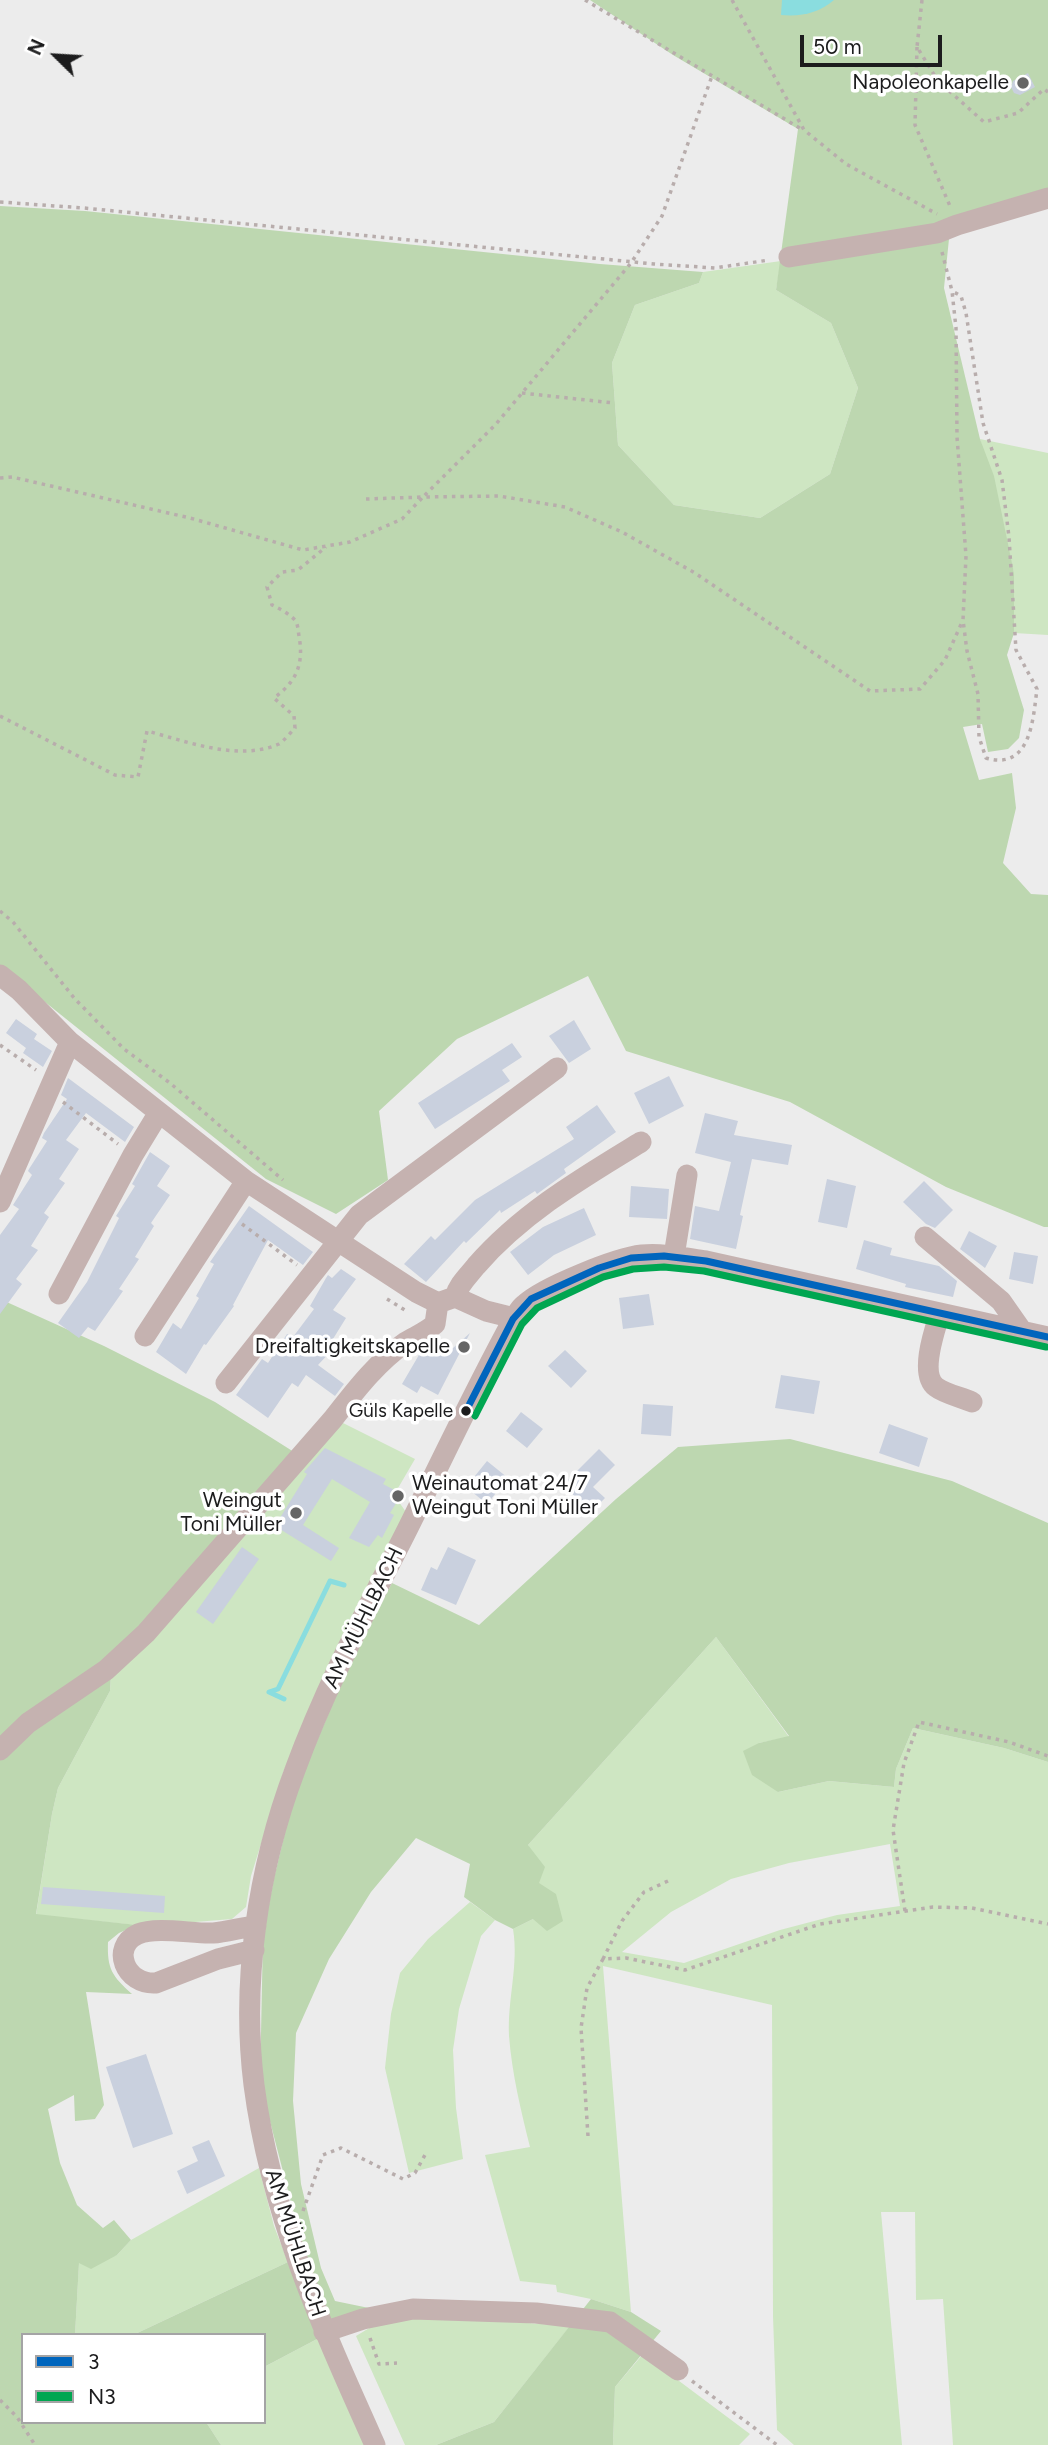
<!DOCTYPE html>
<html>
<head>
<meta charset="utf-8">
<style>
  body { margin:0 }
  #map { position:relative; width:1048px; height:2445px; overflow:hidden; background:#ececec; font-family:Figtree,sans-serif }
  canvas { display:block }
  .legend { position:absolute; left:21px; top:2333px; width:245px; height:91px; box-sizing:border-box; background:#fff; border:2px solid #a4a4a5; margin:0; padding:9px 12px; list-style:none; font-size:21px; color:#1c1c1d }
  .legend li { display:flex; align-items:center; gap:14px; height:35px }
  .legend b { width:35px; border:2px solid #a4a4a5 }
  .north { position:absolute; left:21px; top:21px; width:70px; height:70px; -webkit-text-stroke:5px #fff; paint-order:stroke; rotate:294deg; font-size:19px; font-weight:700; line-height:28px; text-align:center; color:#1c1c1d }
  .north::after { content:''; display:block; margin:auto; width:24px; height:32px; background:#1c1c1d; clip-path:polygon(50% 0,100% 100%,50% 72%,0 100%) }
  .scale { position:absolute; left:800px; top:35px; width:142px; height:32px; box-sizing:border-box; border:4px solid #1c1c1d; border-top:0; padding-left:9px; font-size:21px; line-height:24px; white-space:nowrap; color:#1c1c1d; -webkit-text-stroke:5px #fff; paint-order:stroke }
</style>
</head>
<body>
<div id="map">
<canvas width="1048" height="2445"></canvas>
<ul class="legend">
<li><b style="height:9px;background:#0065bd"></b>3</li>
<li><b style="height:9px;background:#00a651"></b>N3</li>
</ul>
<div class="north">N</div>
<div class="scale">50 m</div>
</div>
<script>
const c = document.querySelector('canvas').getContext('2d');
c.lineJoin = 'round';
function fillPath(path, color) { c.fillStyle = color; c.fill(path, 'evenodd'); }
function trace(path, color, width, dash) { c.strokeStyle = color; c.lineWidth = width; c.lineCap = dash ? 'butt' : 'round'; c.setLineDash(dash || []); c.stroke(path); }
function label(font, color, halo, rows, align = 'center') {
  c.font = font + ' Figtree,sans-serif'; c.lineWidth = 7; c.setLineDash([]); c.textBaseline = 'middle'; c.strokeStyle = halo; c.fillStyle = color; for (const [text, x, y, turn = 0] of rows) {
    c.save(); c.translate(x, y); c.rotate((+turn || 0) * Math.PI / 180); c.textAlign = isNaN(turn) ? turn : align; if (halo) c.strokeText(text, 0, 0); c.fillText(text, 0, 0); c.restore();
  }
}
fillPath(new Path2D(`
  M781,261L776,290L831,323L858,388L830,474L760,518L674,505L618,445L612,363L635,305L699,283L703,272Z
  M980,439L1048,453V635L1014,633V573Z
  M341,1422L415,1459L394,1495L406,1512L284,1770L251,1876L246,1907L232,1919L146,1926L36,1915L52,1814L58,1788L110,1691L111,1674Z
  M716,1637L789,1737L759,1743L778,1792L829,1781L894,1787L896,1769L913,1728L1004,1748L1048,1762V2445H953L943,2299L916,2300L915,2212H881L902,2445H794L777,2430L773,2316L772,2005L603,1966L631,2312L591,2299L557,2292L556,2285L520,2281L485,2155L530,2147C521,2111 512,2074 509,2036C507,2000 519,1965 513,1929L533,1919L539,1883L528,1845ZM890,1844L900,1906L837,1915L780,1930L684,1963L622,1952L671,1912L731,1879L789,1863Z
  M470,1902L495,1920L481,1936L459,2009L453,2050L456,2108L463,2159L409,2173L385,2068L391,2014L400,1973L428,1939Z
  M259,2168L274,2226L288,2262L133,2335H75L79,2262L117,2255L131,2240Z
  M413,2315L570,2326L494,2422L436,2445H405L356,2336L371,2327Z
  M319,2338L365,2445H221L206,2422H264V2367Z
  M643,2354L750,2434L739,2445H613L615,2387Z`), '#cee6c2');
fillPath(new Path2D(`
  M590,0H1048V201L950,229L944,288L980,439L994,476L1014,573V633L1007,655L1024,710L1019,738L1008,749L988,752L982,724L963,727L979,780L1012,773L1016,808L1003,863L1031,894L1048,895V1227H1044L946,1187L790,1102L626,1051L588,976L457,1039L379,1111L388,1180L336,1214L266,1179L0,966V206L85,211L600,264L703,272L699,283L635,305L612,363L618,445L674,505L760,518L830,474L858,388L831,323L776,290L798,129L673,55Z
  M0,1299L104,1346L215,1402L305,1459L111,1674L110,1691L58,1788L52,1814L36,1914L137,1925L119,1933L108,1942C107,1969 112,1976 132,1994L86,1992L104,2105L95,2119L75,2121L74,2095L48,2109L60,2163L77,2205L103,2228L114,2220L131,2240L117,2255L91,2269L79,2263L75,2335H23V2422H206L221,2445H0Z
  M790,1439L952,1481L1048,1523V1762L1004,1748L913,1728L896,1769L894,1787L829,1781L778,1792L752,1775L743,1751L759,1743L789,1736L716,1637L528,1845L545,1867L539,1883L556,1894L563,1921L547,1931L533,1919L513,1929L495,1920L464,1897L470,1864L416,1838L371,1892L329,1959L296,2033L293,2101L301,2184L321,2268L335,2301L369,2308L330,2324L305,2256L260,2083L263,1935L274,1878L294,1795L352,1658L392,1583L479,1625L616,1499L678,1447Z
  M288,2262L319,2338L264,2367V2335H133Z
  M591,2299L631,2312L661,2331L615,2387L613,2445H436L494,2422Z`), '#bdd7b0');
fillPath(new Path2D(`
  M782,0H834C819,13 801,17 781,15Z`), '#8adddf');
trace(new Path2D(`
  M284,1699L269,1692L278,1689L330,1581L344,1585`), '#8adddf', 5);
fillPath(new Path2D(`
  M1028,73L1035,87L1020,95L1014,93L1011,87L1013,81Z
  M16,1019L37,1034L34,1039L52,1051L43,1067L23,1053L26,1048L6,1033Z
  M574,1020L591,1049L569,1063L549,1036Z
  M512,1043L522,1057L502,1070L510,1081L435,1129L418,1103Z
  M669,1076L684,1106L649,1124L634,1093Z
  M68,1078L134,1127L125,1142L86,1113L66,1140L79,1149L59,1179L65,1183L44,1213L49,1217L31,1246L38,1250L16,1279L22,1284L0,1314V1235L19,1209L13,1205L32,1175L28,1171L29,1169L47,1141L42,1138L44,1133L67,1099L61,1095Z
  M597,1105L616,1132L564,1169L566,1173L537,1194L535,1191L501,1213L500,1210L466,1243L464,1241L426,1282L404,1264L431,1236L435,1240L475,1200L574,1139L566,1127Z
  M705,1113L738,1121L734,1135L792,1145L788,1165L752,1159L740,1215L743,1216L736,1249L690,1239L695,1206L719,1211L731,1162L695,1153Z
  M150,1152L170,1166L157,1186L170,1195L151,1223L154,1226L135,1257L139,1259L119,1289L123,1291L95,1331L88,1327L79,1338L58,1323L87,1282L119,1218L116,1216L135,1186L132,1184Z
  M827,1179L856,1186L847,1228L818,1222Z
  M924,1181L953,1210L935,1228L926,1224L903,1202Z
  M631,1186L669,1189L667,1219L629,1217Z
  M249,1206L313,1252L303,1265L268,1240L233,1305L234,1306L206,1345L204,1344L186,1374L156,1352L173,1323L181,1329L199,1298L196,1296L214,1264L210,1262Z
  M584,1208L596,1235L554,1255L528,1275L510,1252L543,1227Z
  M969,1231L997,1246L985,1268L960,1249Z
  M864,1240L892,1248L890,1255L939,1266L957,1281L953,1297L905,1287L906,1284L856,1269Z
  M1014,1252L1038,1256L1033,1284L1009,1279Z
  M341,1269L356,1279L333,1310L346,1318L328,1347L332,1350L318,1365L344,1384L335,1396L306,1375L298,1387L292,1383L268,1418L236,1395L262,1359L268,1363L287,1334L293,1337L314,1309L310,1306L326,1278L328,1275L332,1278Z
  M649,1294L654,1325L623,1329L619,1298Z
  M470,1333L438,1395L421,1386L417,1393L402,1384L423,1348L426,1346L444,1356Z
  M565,1350L587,1371L571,1388L548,1366Z
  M781,1375L820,1381L814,1414L775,1408Z
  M643,1404L673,1406L671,1436L641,1434Z
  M521,1412L543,1429L527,1448L506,1431Z
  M889,1424L928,1438L919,1467L879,1453Z
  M325,1448L386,1479L383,1484L402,1494L390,1513L394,1515L382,1538L378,1535L369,1547L349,1538L370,1502L332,1479L303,1525L339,1548L331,1561L275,1526L307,1474L304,1472Z
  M599,1449L615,1465L593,1487L605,1498L591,1512L563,1485Z
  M487,1461L508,1478L487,1504L466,1487Z
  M242,1547L259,1559L213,1624L196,1612Z
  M448,1547L476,1560L456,1605L421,1590L431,1567L437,1570Z
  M43,1887L165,1896L164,1913L41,1904Z
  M146,2054L173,2134L133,2148L106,2067Z
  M209,2140L225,2176L187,2194L177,2171L198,2161L192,2147Z`), '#c9d0de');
trace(new Path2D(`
  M585,0L803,130
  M732,0L804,130L846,164L937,214
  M922,0L917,47L938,81L984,122L1018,113L1044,89L1048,92
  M917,47L915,125L950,206
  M0,202L84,208L654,264L715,268L769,260
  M942,252L952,291L956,328L957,437L966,556L963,620L967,651L978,694L979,737L986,758C1031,771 1033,719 1037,689L1016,650L1009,537L1002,480L983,423L966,313L961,296L952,291
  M522,393L614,403
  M0,478L12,477L190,518L303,550L350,542L402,519L423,497L499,496L565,507L622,532L695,573L870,691L920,689L945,660L963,620
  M366,499L423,497L496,424L631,263L662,216L712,76
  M0,716L115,775L138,777L147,731C186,741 238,762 279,744C284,741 290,733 295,728L294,716L274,698C297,681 304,664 299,636C298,630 298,624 295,620C288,613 280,609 272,605L267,587L282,572L298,570L326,547
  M0,911L13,922L75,999L124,1049L170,1083L283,1180
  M0,1045L36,1070
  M63,1102L118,1144
  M242,1224L297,1265
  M387,1299L408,1312
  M668,1881L644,1892L622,1921L603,1959L626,1958L685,1970L820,1924L933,1907L972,1908L1048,1924
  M905,1911L893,1830L904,1763L919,1722L1009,1742L1048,1756
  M588,2136L581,2028L587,1988L603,1959
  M303,2211L323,2155L341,2148L403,2179L415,2173L426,2153
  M370,2338L379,2364L397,2363
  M692,2381L777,2445
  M0,2400L17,2417L35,2445`), '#b8adac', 3.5, [3.5, 5]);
trace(new Path2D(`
  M789,257L937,233L957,225L1048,198
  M0,975L19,990L70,1042L246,1181L416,1292L438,1303L455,1297L486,1311L514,1318
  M0,1202L70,1042
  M925,1237L1001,1301L1022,1331
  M674,1256L687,1175
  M59,1294L133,1155L158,1114
  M455,1297C458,1285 468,1276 476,1266C522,1213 582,1178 641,1142
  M940,1313C935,1329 919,1374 936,1387C945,1394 961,1397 972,1402
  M145,1336L246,1181
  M226,1383L359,1215L557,1068
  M0,1750L28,1723L106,1670L146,1633L333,1419C355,1391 377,1362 406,1342C416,1336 426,1332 435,1324L438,1303
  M254,1950L218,1959L156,1983C125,1985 110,1947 138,1934C157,1926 193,1934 213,1933C228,1932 242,1927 256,1926
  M324,2332L363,2319L413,2309L536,2313L610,2322L678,2370
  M375,2445C322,2327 271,2215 254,2085C241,1981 258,1868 295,1770C325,1688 366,1611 405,1534C441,1462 475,1389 514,1318C517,1314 520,1308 524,1305C543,1287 616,1258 642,1255C664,1253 685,1258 706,1261L1048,1337`), '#c5b2b0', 21);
trace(new Path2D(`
  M466,1411L513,1319L531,1299L599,1268L631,1258L664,1256L706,1261L1048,1337`), '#0065bd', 7);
trace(new Path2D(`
  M475,1416L522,1324L537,1308L603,1277L633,1269L664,1267L704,1271L1046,1347`), '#00a651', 7);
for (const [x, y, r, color] of [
  [1023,83,7,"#656565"],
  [464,1347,7,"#656565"],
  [466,1411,6,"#1c1c1d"],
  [398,1496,7,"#656565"],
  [296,1513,7,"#656565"]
]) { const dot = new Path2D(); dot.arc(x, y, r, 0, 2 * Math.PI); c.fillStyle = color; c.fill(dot); trace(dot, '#fff', 2.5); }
label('19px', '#1c1c1d', '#fff', [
  ["Güls Kapelle",453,1411]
], 'right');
label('21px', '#1c1c1d', '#fff', [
  ["Napoleonkapelle",1009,83],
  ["Dreifaltigkeitskapelle",450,1347],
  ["Weinautomat 24/7",412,1484,"left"],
  ["Weingut Toni Müller",412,1508,"left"],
  ["Weingut",282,1501],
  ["Toni Müller",282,1525]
], 'right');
label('21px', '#1c1c1d', '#fff', [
  ["AM MÜHLBACH",364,1618,-64],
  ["AM MÜHLBACH",295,2243,72]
]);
</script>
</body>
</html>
